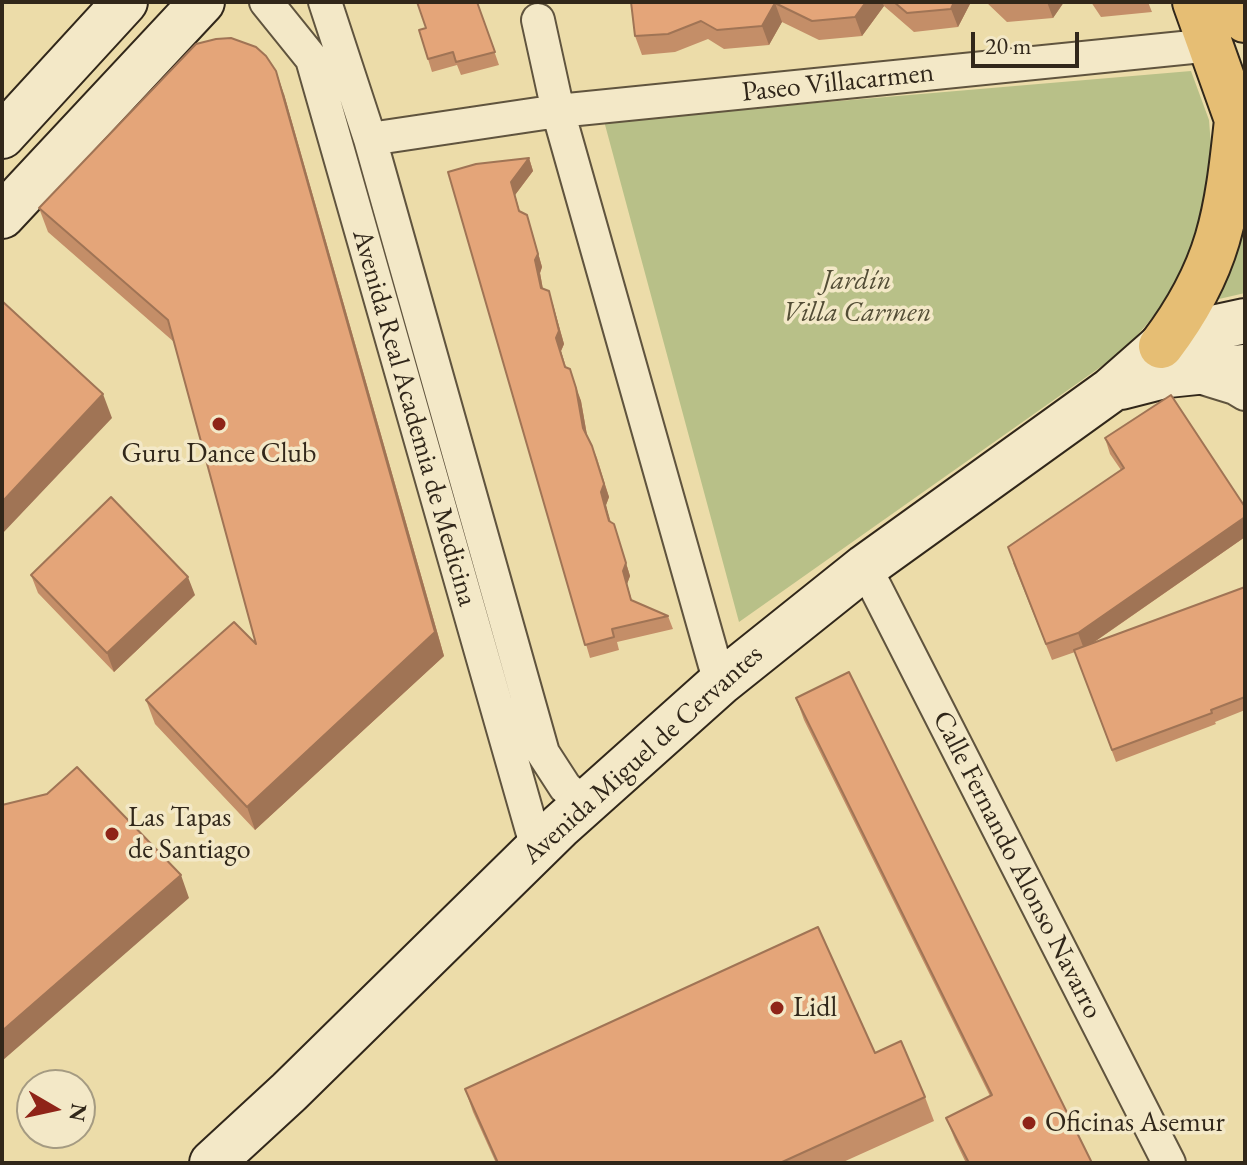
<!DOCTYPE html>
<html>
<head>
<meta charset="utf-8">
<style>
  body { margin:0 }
  #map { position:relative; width:1247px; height:1165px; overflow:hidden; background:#ecdca9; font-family:"EB Garamond",serif }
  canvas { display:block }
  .frame { position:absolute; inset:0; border:4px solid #31271a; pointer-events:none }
  .north { position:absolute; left:16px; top:1069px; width:80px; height:80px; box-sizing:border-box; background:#f3e8c7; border:2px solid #a59b82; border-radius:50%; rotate:99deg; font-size:22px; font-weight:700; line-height:32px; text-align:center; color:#31271a }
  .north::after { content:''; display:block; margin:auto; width:28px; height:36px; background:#8f2418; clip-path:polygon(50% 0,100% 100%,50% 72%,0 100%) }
  .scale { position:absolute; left:971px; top:32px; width:108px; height:36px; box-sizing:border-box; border:4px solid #31271a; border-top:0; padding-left:10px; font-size:24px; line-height:28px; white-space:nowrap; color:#31271a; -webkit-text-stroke:6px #f3e8c7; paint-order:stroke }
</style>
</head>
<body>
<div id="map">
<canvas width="1247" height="1165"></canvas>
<div class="frame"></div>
<div class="north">N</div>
<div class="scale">20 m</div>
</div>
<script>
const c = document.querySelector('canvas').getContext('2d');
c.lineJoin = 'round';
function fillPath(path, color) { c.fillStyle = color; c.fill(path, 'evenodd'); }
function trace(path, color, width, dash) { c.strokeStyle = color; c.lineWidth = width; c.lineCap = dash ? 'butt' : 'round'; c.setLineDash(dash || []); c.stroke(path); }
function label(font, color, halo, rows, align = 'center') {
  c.font = font + ' "EB Garamond",serif'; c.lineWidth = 7; c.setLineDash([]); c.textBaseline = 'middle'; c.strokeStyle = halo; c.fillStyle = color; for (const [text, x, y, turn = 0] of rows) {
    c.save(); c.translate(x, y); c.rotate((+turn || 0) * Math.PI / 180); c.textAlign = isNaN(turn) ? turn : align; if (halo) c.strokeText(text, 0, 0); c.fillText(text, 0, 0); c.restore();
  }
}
fillPath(new Path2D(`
  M1191,71L1209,120L1213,172L1200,239L1167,300L1126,349L739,622L604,121Z
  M1245,200V293L1206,302Z`), '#b8c088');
const street = new Path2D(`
  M266,2L312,59L537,848
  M325,2L370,139L543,753L565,787L584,804
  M538,20L558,111L720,683
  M370,139L558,111L1212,45
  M1196,376L1235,388L1245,394
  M865,567L1169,1163`);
const secondary = new Path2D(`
  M2,136L125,2
  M2,216L202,2
  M1121,387L1168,375L1245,367
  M212,1163L289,1092L560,826L720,683L865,567L1111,390L1161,346L1185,334L1245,321`);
const primary = new Path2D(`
  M1195,2L1245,142
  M1240,2L1245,20
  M1161,346C1220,268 1227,214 1237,120`);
trace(street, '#60543e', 36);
trace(secondary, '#31271a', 48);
trace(primary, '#31271a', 48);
trace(street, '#f3e8c7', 32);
trace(secondary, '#f3e8c7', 44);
trace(primary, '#e6be74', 44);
fillPath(new Path2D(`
  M477,2L499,65L461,75L457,65L432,72L419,30L426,28Z
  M631,2H971L958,27L914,32L884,6L862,36L819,40L782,22L769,45L724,49L708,39L675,52L642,55L635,36Z
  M986,2H1064L1053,18L1007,22Z
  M1091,2H1148L1152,12L1101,17Z
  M284,94L444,656L255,830L155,724L146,700L256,644L174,342L48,232L39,208Z
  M529,158L533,171L515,195L520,212L527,215L531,228L542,267L540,273L543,289L553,304L564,344L561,351L565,364L581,401L587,435L597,458L609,497L606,505L609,520L610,522L614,524L630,576L627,584L632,601L668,616L673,629L617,642L619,650L590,658L448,172Z
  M1105,438L1245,507V537L1093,643L1245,587V710L1215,722L1216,724L1116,762L1075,652L1052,660L1013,563L1121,470L1110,454Z
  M31,575L195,595L114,672L38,593Z
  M796,698L1092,1163H966L955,1140L946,1118L990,1096L804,720Z
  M875,1053L925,1097L934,1121L841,1163H496L473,1112L465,1089Z`), '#c48e68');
fillPath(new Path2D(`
  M866,2H882L884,6L862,36L855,17Z
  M954,2H971L958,27L951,9Z
  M1047,2H1064L1053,18Z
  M775,3L782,22L769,45L762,26Z
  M276,71L284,94L444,656L255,830L247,807L435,632Z
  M529,158L533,171L515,195L523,224L511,182Z
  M527,215L542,267L540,273L545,301L541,288Z
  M549,291L564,344L561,351L565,364L556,338Z
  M570,369L581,401L588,441L583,428Z
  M103,394L112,418L2,534V502Z
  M592,446L609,497L606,505L614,534L605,507Z
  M1245,517V537L1084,649L1078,633Z
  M614,524L630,576L627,584L635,613L623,571Z
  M188,577L195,595L114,672L107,653Z
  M181,875L189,898L2,1061V1031Z`), '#a07455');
const building = new Path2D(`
  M417,2H477L495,52L456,62L453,52L428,59L419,30L426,28Z
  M631,2H866L855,17L812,21L775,3L762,26L717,30L701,21L668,34L635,36Z
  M894,2H954L951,9L907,13Z
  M231,38L256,47L266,56L276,71L435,632L247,807L146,700L234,622L256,644L168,320L39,208L196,44L216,39Z
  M529,158L511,182L519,211L527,215L538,254L535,260L541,288L549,291L559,331L556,338L560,351L565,367L570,369L576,388L583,428L592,446L604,484L601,492L605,507L609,521L614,524L626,563L623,571L631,600L668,616L612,629L614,637L585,645L448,172L476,164Z
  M2,301L103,394L2,502Z
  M1171,395L1245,507V517L1078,633L1046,644L1008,547L1124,468L1105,438Z
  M111,497L188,577L107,653L31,575Z
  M1245,587V697L1211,710L1212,713L1112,750L1074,650Z
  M849,672L1092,1163H969L946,1118L992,1095L796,698Z
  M77,767L181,875L2,1031V805L47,794Z
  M818,927L875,1053L901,1041L925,1097L780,1163H498L465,1089Z`);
fillPath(building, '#e4a579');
trace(building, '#a07455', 2);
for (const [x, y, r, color] of [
  [219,424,8,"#8f2418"],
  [112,834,8,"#8f2418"],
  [777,1008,8,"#8f2418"],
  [1029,1123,8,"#8f2418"]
]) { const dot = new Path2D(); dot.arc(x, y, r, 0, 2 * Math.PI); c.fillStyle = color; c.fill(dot); trace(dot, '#f3e8c7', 3); }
label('28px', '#31271a', '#f3e8c7', [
  ["Paseo Villacarmen",838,83,-6],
  ["Avenida Real Academia de Medicina",414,418,74],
  ["Avenida Miguel de Cervantes",643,755,-42],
  ["Calle Fernando Alonso Navarro",1017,865,63]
]);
label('italic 28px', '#534d36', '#f3e8c7', [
  ["Jardín",857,281],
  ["Villa Carmen",857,313]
]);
label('28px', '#31271a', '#f3e8c7', [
  ["Guru Dance Club",219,454,"center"],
  ["Las Tapas",128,818],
  ["de Santiago",128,850],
  ["Lidl",793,1008],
  ["Oficinas Asemur",1045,1123]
], 'left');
</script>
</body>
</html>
